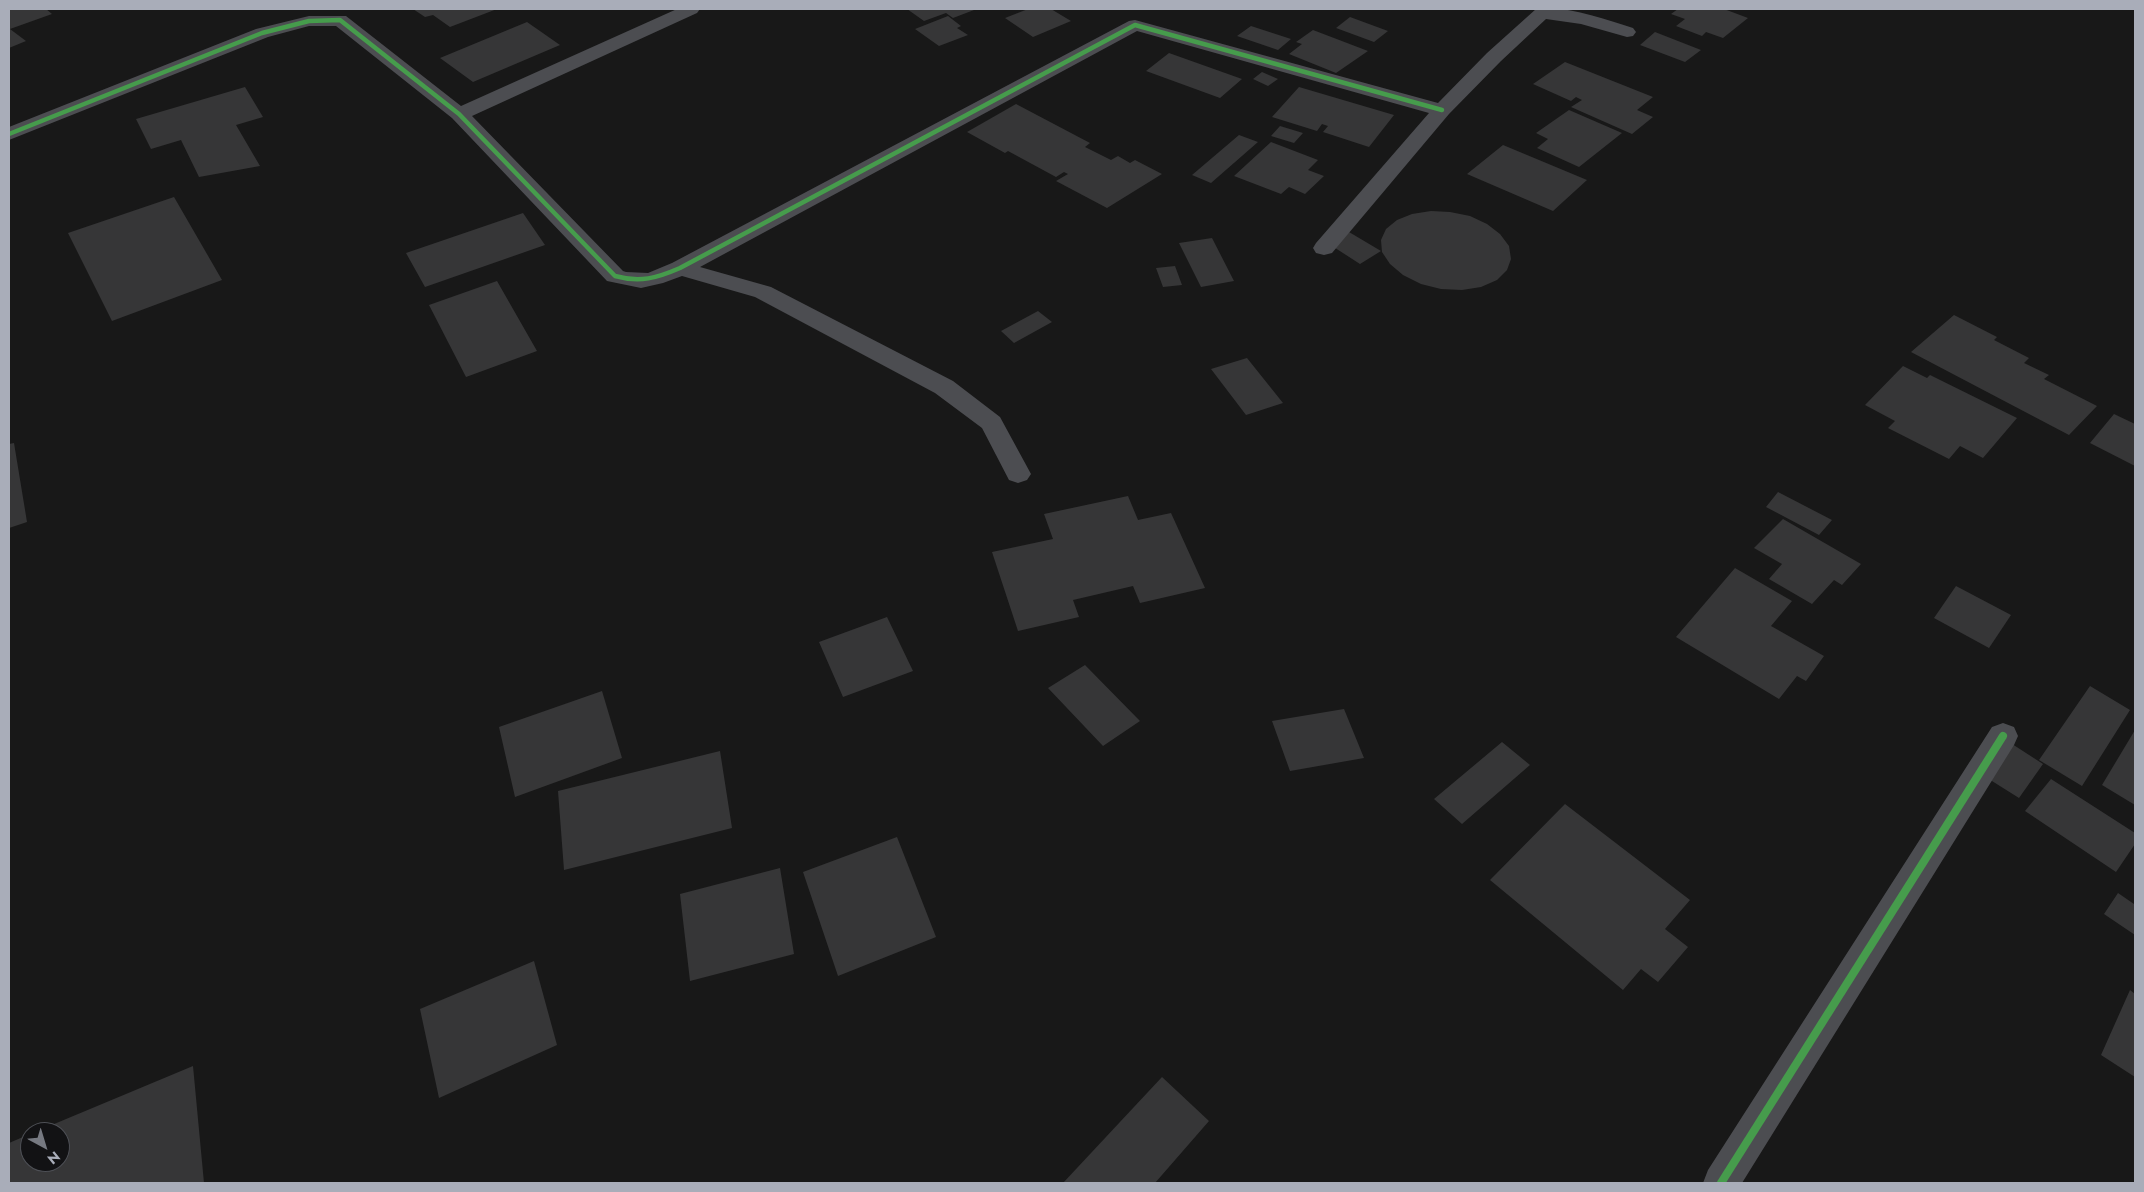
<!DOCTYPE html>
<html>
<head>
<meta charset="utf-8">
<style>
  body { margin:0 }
  #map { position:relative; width:2144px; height:1192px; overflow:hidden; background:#181818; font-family:Jost,sans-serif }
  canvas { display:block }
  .frame { position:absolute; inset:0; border:10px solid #a9adb9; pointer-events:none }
  .north { position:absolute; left:20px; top:1122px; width:50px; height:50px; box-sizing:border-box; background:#121214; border:1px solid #4e5056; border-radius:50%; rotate:141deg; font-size:14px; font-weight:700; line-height:20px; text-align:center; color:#a9adb9 }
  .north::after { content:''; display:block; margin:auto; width:18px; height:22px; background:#767981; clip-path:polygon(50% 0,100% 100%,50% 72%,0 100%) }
</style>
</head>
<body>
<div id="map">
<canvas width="2144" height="1192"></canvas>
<div class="frame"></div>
<div class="north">N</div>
</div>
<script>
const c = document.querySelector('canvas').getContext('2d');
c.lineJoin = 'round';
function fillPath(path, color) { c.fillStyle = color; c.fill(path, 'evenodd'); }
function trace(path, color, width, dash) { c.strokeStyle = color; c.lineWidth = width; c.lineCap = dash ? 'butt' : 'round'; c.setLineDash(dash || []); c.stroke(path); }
fillPath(new Path2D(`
  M9,9H46L52,14L10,29L26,41L9,48Z
  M413,9H497L450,27L433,15L425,17Z
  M907,9H972L974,10L953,18L946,13L924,21Z
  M1028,9H1051L1071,21L1033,37L1005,18Z
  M1678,9H1724L1748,18L1723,38L1706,32L1702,36L1676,26L1685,19L1671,14Z
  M948,16L961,26L957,28L968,35L939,46L915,29Z
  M1350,17L1388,31L1374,42L1336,28Z
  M527,22L560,45L473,82L440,58Z
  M1251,26L1291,39L1278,50L1237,36Z
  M1313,30L1368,51L1336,73L1289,54L1302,44L1296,42Z
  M1655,32L1701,50L1685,62L1640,45Z
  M1169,53L1242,79L1220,98L1146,71Z
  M1565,62L1653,97L1637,110L1653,117L1632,134L1571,107L1582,100L1576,97L1571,101L1533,84Z
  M1262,72L1278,79L1268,86L1253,79Z
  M245,87L263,117L236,125L260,166L199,177L181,140L151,149L136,119Z
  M1299,87L1394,115L1369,147L1323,132L1328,126L1322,124L1317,131L1272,117Z
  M1016,104L1090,143L1085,147L1111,160L1118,156L1130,163L1135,160L1162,174L1107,208L1056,181L1068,174L1064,172L1056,177L1008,151L1005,153L967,132Z
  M1569,110L1622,133L1579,167L1537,148L1548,139L1536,133Z
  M1280,126L1303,133L1294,143L1271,136Z
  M1239,135L1258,142L1211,183L1192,175Z
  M1271,142L1318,160L1308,170L1324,176L1305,194L1289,187L1281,194L1234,176Z
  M1503,145L1587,180L1553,211L1467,174Z
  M174,197L222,280L112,321L68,233Z
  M1431,211L1450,212L1470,216L1487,224L1500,234L1509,246L1511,259L1507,270L1497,280L1481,287L1462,290L1441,289L1421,284L1403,275L1390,264L1382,252L1381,240L1386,229L1397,220L1412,214Z
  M523,213L545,245L425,287L406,253Z
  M1349,232L1381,251L1360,264L1329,244Z
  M1212,238L1234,281L1201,287L1179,243Z
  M1175,266L1182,285L1163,287L1156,268Z
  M497,281L537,351L466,377L429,305Z
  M1038,311L1052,322L1014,343L1001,331Z
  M1954,315L1997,337L1994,340L2029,358L2024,363L2049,375L2044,379L2097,406L2069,435L1911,352Z
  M1247,358L1283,403L1246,415L1211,369Z
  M1903,366L1927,378L1930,375L2017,418L1983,458L1960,446L1949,459L1888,428L1895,421L1865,405Z
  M2114,414L2135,424V466L2090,443Z
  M14,443L27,522L9,528V444Z
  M1778,492L1832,520L1819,535L1766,507Z
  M1128,496L1138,520L1171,513L1205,588L1140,603L1133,586L1073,600L1079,617L1018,631L992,552L1053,539L1044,514Z
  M1783,519L1861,564L1842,585L1834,580L1812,604L1769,579L1782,564L1754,548Z
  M1735,568L1792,601L1771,626L1824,656L1806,681L1797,676L1779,699L1676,637Z
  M1956,586L2011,615L1989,648L1934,618Z
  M887,617L913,671L843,697L819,642Z
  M1085,665L1140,721L1103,746L1048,688Z
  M2090,686L2130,710L2082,786L2039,760Z
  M602,691L622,758L515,797L499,727Z
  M1344,709L1364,758L1290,771L1272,721Z
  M2135,730V805L2102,785Z
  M1502,742L1530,765L1462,824L1434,799Z
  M2009,742L2043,764L2019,798L1984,776Z
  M720,751L732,828L564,870L558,791Z
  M2051,779L2135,833V844L2116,872L2025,811Z
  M1565,804L1690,900L1665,929L1688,947L1658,982L1641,969L1623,990L1490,880Z
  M897,837L936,937L838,976L803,872Z
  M780,868L794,954L690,981L680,894Z
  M2118,893L2134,904L2135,902V935L2104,914Z
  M534,961L557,1045L439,1098L420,1009Z
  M2130,990L2135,994V1077L2101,1055Z
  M193,1066L204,1183H9V1143L30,1134V1162H60V1132H35Z
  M1162,1077L1209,1121L1155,1183H1063Z`), '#363637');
fillPath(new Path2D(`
  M677,9H700L697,13L472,116L623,271L626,272L648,273L672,263L1129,21L1135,20L1438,103L1487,53L1536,9C1568,5 1603,19 1633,28L1636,32L1633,36L1627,37L1581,24L1546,19L1501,61L1449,114L1332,253L1324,255L1316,253L1313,248L1316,243L1429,113L1137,31L700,267L771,287L953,381L1000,417L1031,474L1027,480L1018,483L1009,480L982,428L935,393L755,297L682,276L663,283L641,288L607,281L452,118L336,26H309L268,37L9,140V127L256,29L309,16H346L461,106Z
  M2003,723L2014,727L2018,736L2014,745L1742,1183H1703L1708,1170L1992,727Z`), '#4c4d51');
trace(new Path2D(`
  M9,134L262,33L309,21L340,20L459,114L615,276C640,283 657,278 680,268L1135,25L1442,110`), '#469c4c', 4.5);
trace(new Path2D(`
  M1721,1183L2003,736`), '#469c4c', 8);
</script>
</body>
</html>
